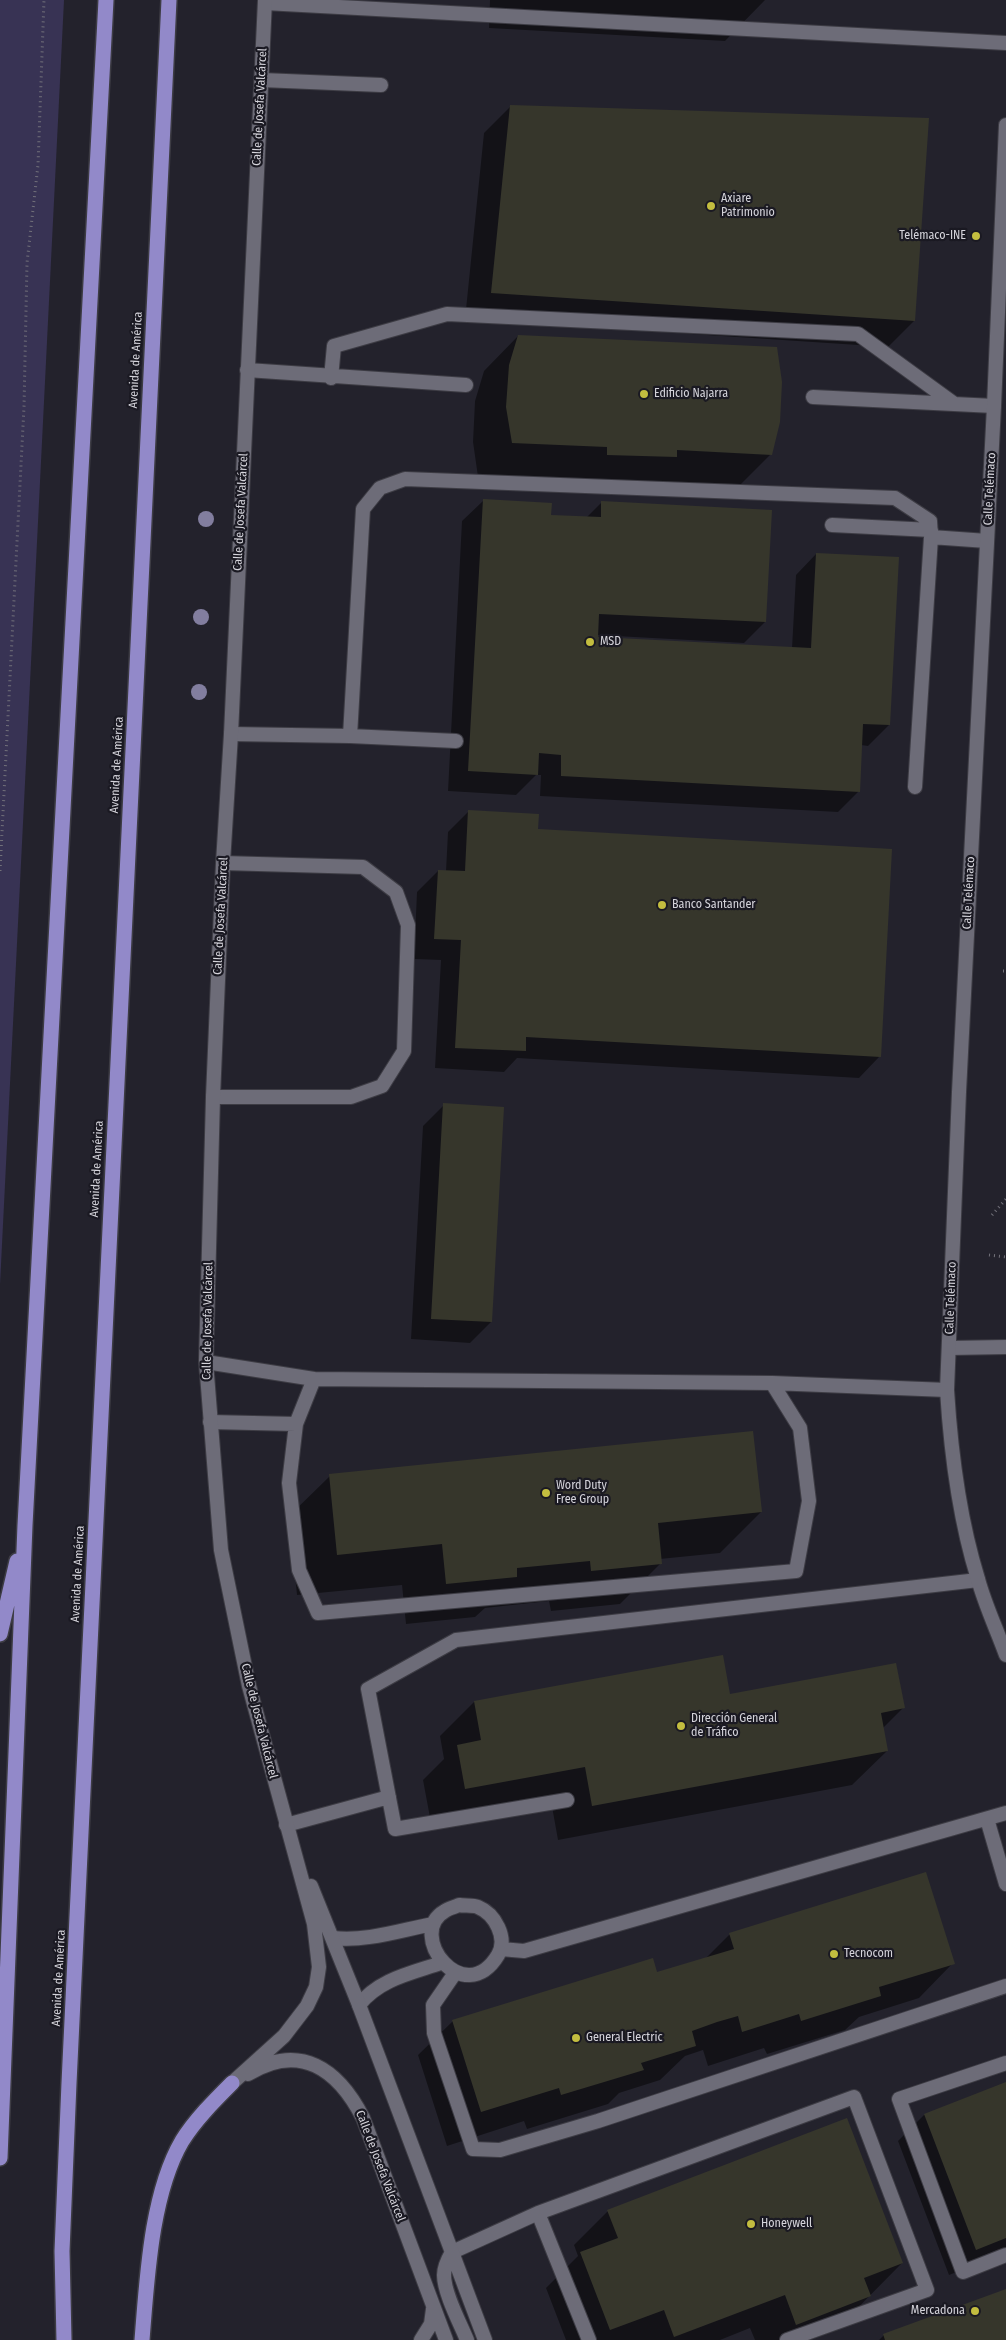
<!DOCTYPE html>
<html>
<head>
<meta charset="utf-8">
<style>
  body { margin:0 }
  canvas { display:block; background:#23222c }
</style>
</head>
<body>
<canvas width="1006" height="2340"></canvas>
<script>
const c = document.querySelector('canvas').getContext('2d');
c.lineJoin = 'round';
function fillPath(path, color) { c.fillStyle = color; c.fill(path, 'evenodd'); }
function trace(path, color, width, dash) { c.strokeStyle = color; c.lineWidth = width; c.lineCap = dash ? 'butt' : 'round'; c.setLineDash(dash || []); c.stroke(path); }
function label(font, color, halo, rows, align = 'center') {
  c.font = font + ' "Fira Sans Condensed",sans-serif'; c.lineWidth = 4.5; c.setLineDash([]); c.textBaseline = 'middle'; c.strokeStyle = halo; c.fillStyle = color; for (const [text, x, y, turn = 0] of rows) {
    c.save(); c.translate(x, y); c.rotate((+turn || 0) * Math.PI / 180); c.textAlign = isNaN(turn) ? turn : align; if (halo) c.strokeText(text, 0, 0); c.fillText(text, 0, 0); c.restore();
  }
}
fillPath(new Path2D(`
  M0,0H64L0,1284Z`), '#383354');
fillPath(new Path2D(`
  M490,0H765L725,41L489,28Z
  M510,107L914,321L888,347L465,319L484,133Z
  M518,336L771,454L736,489L478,477L473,442L475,401L484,371Z
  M483,501L550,516L586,518L602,502L765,622L744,643L597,635L596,638L792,648L796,575L816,554L889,725L868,746L861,745L859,791L838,812L540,796L541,775H536L516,795L448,791L462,521Z
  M468,812L537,830L879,1057L859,1078L517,1058L504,1072L435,1068L441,960L414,959L417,892L438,871H446L448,832Z
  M444,1105L491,1322L470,1343L411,1339L423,1126Z
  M330,1476L761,1512L720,1553L660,1559V1564L620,1604L551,1611L549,1601L485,1608L475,1617L406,1624L402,1585L297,1595L289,1516Z
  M729,1695L903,1708L883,1728L887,1751L852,1785L558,1840L551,1801L431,1823L423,1780L444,1759L440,1736L474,1702Z
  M925,1873L953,1963L919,1998L859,2017L845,2030L767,2054L764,2048L708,2066L703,2050L685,2056L660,2080L619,2093L608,2104L527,2129L524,2121L447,2146L418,2055L453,2021L657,1974L705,1959L729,1935Z
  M1006,2084V2253L949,2275L898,2141L924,2115Z
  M608,2211L902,2263L835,2331L810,2340H755L750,2328L720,2340H566L546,2288L578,2256L574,2245Z
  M1006,2290V2340H879L884,2335Z`), '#0007');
fillPath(new Path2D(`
  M510,105L929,118L915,321L491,293Z
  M518,335L777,347L782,382L780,422L772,455L677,450V457L607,455V447L512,443L506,407L509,365Z
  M483,499L552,503L551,515L601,517V501L772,510L766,622L599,614L598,637L811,648L816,553L899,557L890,725L863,724L860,792L561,776V755L539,753L538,775L468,771Z
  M468,810L539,814L538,829L892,849L881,1057L526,1037V1051L455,1048L461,940L434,939L438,870L465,871Z
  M443,1103L504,1107L492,1322L431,1319Z
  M753,1431L762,1512L658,1523L662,1564L591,1571L590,1561L517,1568V1577L446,1584L442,1544L337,1555L329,1474Z
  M723,1655L730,1694L896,1663L905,1708L881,1713L888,1751L592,1806L585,1767L465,1789L457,1745L481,1740L474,1701Z
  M926,1872L955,1964L879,1987L881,1996L801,2021L799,2014L742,2032L738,2016L717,2022L692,2031L696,2046L641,2063L644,2070L561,2095L559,2088L481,2112L452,2020L653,1958L657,1972L734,1949L729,1933Z
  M1006,2082V2238L976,2250L924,2114Z
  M847,2118L903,2263L864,2278L871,2296L796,2325L785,2295L674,2337L664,2310L610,2330L580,2252L618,2238L607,2210Z
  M1006,2289V2340H885L883,2334Z`), '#36362b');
const service = new Path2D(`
  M265,3L1006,43
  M262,80L381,85
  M247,370L466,385
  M331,378L334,346L447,314L858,334L953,403
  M813,397L994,406
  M832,525L931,530
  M231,734L350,736L363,509L380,488L405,479L895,498L930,521L931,537L987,541
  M350,736L456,741
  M915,787L931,537
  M213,1097H351L382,1086L404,1051L408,925L396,892L363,867L223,863
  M206,1362L314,1379
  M772,1383L800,1428L809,1501L796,1571L318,1613L299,1570L289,1483L296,1424L314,1379L772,1383L947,1390
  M210,1422L296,1424
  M567,1800L395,1829L368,1689L456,1640L978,1580
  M987,1819L1006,1884
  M286,1825L389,1797
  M459,1905C465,1906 473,1905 478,1907C495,1914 508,1938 498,1955C464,2011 405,1934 445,1911C449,1908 455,1907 459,1905Z
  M333,1938C366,1942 401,1930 433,1924
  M501,1949L524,1951L1006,1813
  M455,1973L433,2005L434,2033L473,2149L500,2150L598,2121L1006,1986
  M359,2005C379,1979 412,1973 441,1963
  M1006,2063L899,2099L963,2272L1006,2255
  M538,2213L589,2340
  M452,2252L538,2213L854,2097L927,2290L787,2340`);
const minor = new Path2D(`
  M949,1348L1006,1347
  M311,1886L359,2005L485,2340
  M248,2074C300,2042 338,2069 363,2118L446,2340
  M232,2083L284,2036L307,2006L316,1987L319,1967L314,1924L249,1686L221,1550L206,1362L213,1097L223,863L231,734L265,0
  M452,2252C448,2259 444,2267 444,2275C444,2293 460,2323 467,2340
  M421,2340L431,2324L433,2309`);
const tertiary = new Path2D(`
  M1006,125L994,406L959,1092L947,1390C951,1454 959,1518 978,1579C985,1605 997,1630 1006,1655`);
const motorway = new Path2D(`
  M0,1634L17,1561
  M0,2158L25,1525L106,0
  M64,2340L62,2251L69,2083L169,0
  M142,2340C147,2279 151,2194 182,2141C195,2120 214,2101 232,2083`);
trace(service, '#3d3c44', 16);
trace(minor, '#3d3c44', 16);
trace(tertiary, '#3d3c44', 16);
trace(motorway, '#3d3c44', 18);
trace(new Path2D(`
  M0,871L24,407L27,263L38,165L44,0
  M1003,971H1006
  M992,1215L1006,1199
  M989,1255L1006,1257`), '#72717a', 3, [1, 4]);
trace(service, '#6d6c78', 14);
trace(minor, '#6d6c78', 14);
trace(tertiary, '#6d6c78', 14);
trace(motorway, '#9289c9', 15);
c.fillStyle = '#827e9f';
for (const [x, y] of [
  [206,519],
  [201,617],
  [199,692]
]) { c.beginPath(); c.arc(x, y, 8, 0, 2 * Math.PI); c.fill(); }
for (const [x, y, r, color] of [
  [711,206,5,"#c3bd3f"],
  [976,236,5,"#c3bd3f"],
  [644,394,5,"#c3bd3f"],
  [590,642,5,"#c3bd3f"],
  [662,905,5,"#c3bd3f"],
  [546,1493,5,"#c3bd3f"],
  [681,1726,5,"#c3bd3f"],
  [834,1954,5,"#c3bd3f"],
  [576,2038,5,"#c3bd3f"],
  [751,2224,5,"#c3bd3f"],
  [975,2311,5,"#c3bd3f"]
]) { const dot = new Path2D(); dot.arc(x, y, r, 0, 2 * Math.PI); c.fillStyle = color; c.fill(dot); trace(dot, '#1a1922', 2); }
label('12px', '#d5d4db', '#1a1922', [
  ["Calle de Josefa Valcárcel",260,107,-87],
  ["Avenida de América",136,360,-87],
  ["Calle Telémaco",990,489,-87],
  ["Calle de Josefa Valcárcel",241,512,-87],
  ["Avenida de América",117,765,-87],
  ["Calle Telémaco",969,893,-87],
  ["Calle de Josefa Valcárcel",221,916,-87],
  ["Avenida de América",97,1169,-87],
  ["Calle Telémaco",951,1298,-88],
  ["Calle de Josefa Valcárcel",208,1321,-89],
  ["Avenida de América",78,1574,-87],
  ["Calle de Josefa Valcárcel",259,1721,76],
  ["Avenida de América",59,1978,-87],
  ["Calle de Josefa Valcárcel",380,2166,69]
]);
label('12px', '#d5d4db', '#1a1922', [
  ["Axiare",721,199],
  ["Patrimonio",721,213],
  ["Telémaco-INE",966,236,"right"],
  ["Edificio Najarra",654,394],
  ["MSD",600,642],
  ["Banco Santander",672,905],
  ["Word Duty",556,1486],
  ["Free Group",556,1500],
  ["Dirección General",691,1719],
  ["de Tráfico",691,1733],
  ["Tecnocom",844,1954],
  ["General Electric",586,2038],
  ["Honeywell",761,2224],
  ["Mercadona",965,2311,"right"]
], 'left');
</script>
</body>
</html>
